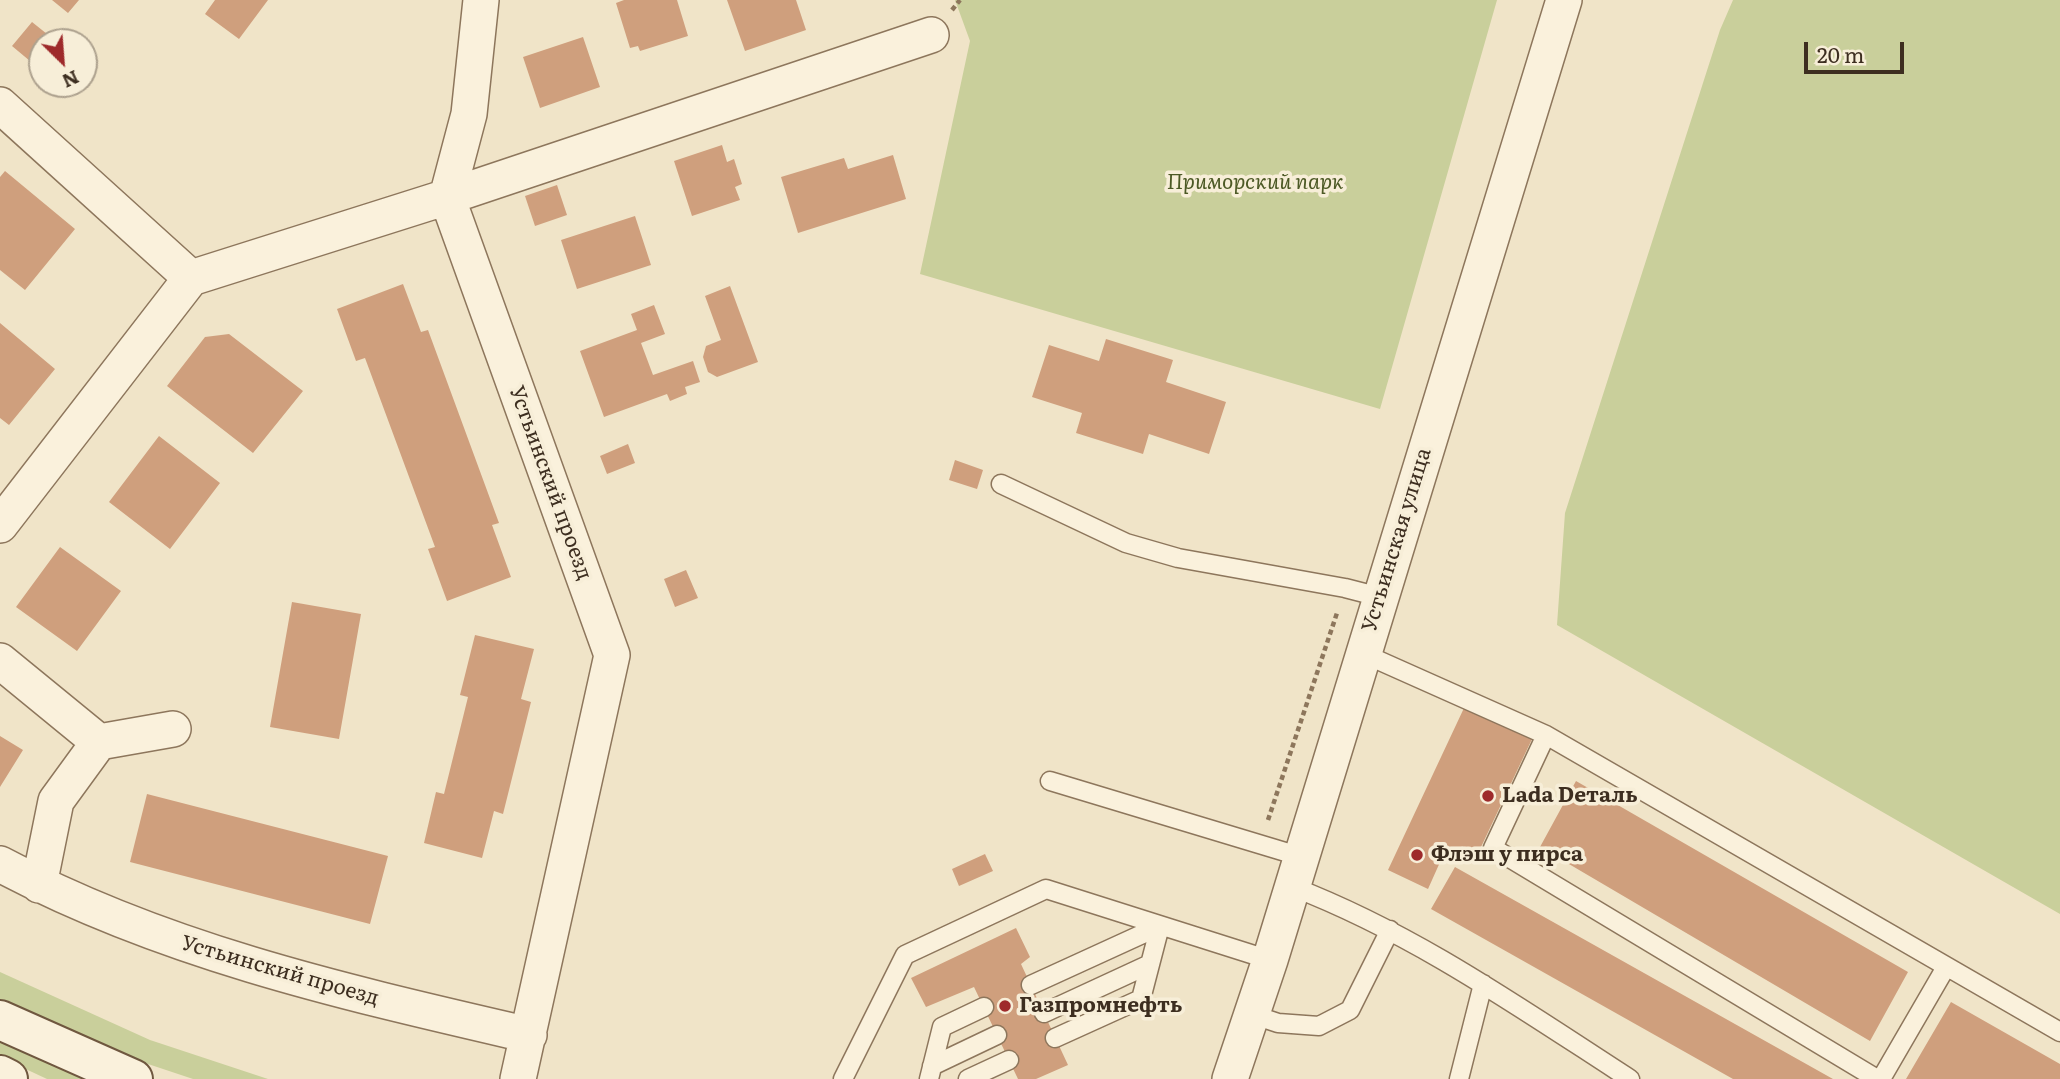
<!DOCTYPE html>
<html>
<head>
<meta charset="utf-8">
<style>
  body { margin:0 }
  #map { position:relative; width:2060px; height:1079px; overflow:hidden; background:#f0e4c8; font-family:Literata,serif }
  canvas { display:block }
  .north { position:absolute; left:28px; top:28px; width:70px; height:70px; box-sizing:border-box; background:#f7eed8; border:2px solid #ada18e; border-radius:50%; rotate:155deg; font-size:19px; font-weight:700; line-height:28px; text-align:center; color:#3d2e20 }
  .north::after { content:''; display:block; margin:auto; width:24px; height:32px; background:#9e2a2b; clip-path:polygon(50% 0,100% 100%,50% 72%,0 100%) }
  .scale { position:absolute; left:1804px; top:42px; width:100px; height:32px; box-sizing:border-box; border:4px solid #3d2e20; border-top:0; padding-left:9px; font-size:21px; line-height:24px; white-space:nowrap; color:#3d2e20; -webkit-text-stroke:5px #f7eed8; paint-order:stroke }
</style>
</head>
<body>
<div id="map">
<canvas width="2060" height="1079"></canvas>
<div class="north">N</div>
<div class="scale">20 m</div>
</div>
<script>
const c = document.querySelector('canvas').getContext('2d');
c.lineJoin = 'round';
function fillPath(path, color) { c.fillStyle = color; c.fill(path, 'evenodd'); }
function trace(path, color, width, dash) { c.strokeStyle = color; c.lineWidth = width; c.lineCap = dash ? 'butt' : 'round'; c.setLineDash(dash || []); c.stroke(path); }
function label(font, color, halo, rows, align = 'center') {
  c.font = font + ' Literata,serif'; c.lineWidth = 7; c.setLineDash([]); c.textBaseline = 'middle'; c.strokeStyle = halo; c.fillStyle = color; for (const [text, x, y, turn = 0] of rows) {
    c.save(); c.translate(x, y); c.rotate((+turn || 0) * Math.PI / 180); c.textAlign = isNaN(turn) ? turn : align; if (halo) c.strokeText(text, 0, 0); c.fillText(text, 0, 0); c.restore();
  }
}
fillPath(new Path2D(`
  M955,0H1497L1380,409L920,274L970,41Z
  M1733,0H2060V914L1557,625L1565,513L1720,30Z
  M0,972L150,1040L268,1079H193L142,1062L0,999Z
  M0,1039L85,1079H47L0,1057Z`), '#c9cf9b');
fillPath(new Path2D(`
  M52,0H79L68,13Z
  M215,0H268L239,39L205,14Z
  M624,0H677L688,36L640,51L638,46L630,48L616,3Z
  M727,0H796L806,30L745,51Z
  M32,22L57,42H42V71L12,46Z
  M583,37L600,87L540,108L523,57Z
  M722,145L727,162L734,159L742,184L735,187L740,200L692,216L674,161Z
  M893,155L906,199L798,233L781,177L844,158L848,169Z
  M5,171L75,229L25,290L0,270V177Z
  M557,185L567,215L535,226L525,196Z
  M635,216L651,265L577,289L561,240Z
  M403,284L421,332L428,330L499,523L492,525L511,577L447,601L428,549L435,547L365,358L356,361L337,309Z
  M730,286L758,362L717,377L708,372L703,357L706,346L721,340L705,296Z
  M654,305L665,334L641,343L653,375L693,361L700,382L685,387L687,394L670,401L667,394L604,417L580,351L637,330L631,314Z
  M0,323L55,369L9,425L0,418Z
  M229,334L303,391L253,453L167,386L205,337Z
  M1106,339L1173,360L1166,382L1226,402L1209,454L1149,434L1143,454L1076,433L1082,413L1032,397L1049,345L1099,361Z
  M159,436L220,483L170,549L109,502Z
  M628,444L635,463L607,474L600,456Z
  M955,460L983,470L977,489L949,480Z
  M60,547L121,591L77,651L16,607Z
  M686,570L698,598L675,607L664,579Z
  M292,602L361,614L339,739L270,727Z
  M475,635L534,649L521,699L531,702L503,814L494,811L482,858L424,843L436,792L444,794L468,697L460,695Z
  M1464,708L1532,739L1473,864L1445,851L1428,889L1388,870Z
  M0,736L23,750L0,787Z
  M1576,781L1908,972L1870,1041L1540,847Z
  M147,794L388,856L370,924L130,862Z
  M985,854L993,871L959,886L952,869Z
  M1455,867L1833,1079H1733L1431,909Z
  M1016,928L1030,957L1021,964L1068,1065L1036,1079H1018L974,987L926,1007L911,978Z
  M1951,1002L2060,1064V1079H1906Z`), '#cf9f7d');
const lane = new Path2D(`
  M1001,484L1126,543L1178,558L1345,588L1380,597
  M1362,653L1546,735L2060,1032
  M1546,735L1493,848L1877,1079
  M1050,781L1302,857
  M1293,887C1415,934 1520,1008 1630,1079
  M1031,985L1160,926
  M1044,1013L1150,964
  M1251,1014L1278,1023L1319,1026L1350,1010L1390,930
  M1055,1038L1141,999L1160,926
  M932,1066L997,1035
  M843,1079L905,955L1046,889L1270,960
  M929,1079L942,1027L984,1007
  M968,1079L1009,1060
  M1459,1079L1483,984
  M1881,1079L1946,967`);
const street = new Path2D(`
  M0,105L191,278
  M447,197L931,35
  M447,197L469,114L481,0
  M0,525L191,278L447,197L612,655L518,1079
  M0,661L99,742L56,801L39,885
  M99,742L173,729
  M0,864C165,952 348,993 529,1035
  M1230,1079L1270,960L1564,0`);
const secondary = new Path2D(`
  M0,1020L133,1079
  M0,1075L8,1079`);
trace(lane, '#8d765c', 21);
trace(street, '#8d765c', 38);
trace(secondary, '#6f573f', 42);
trace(new Path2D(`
  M952,10L960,0
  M1268,820L1337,613`), '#8d765c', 4.5, [5, 3.5]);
trace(lane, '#faf1dc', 18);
trace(street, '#faf1dc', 35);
trace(secondary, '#faf1dc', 38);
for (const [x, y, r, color] of [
  [1488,796,7,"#9e2a2b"],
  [1417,855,7,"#9e2a2b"],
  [1005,1006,7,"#9e2a2b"]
]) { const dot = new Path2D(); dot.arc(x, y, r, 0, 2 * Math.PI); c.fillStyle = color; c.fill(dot); trace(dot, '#f7eed8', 2.5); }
label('italic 21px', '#4d5a26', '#f7eed8', [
  ["Приморский парк",1255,183]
]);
label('21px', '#3d2e20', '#f7eed8', [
  ["Устьинский проезд",550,483,70],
  ["Устьинская улица",1397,540,-73],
  ["Устьинский проезд",280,971,16]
]);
label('bold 21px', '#3d2e20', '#f7eed8', [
  ["Lada Dеталь",1502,796],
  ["Флэш у пирса",1431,855],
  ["Газпромнефть",1019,1006]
], 'left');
</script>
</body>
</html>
